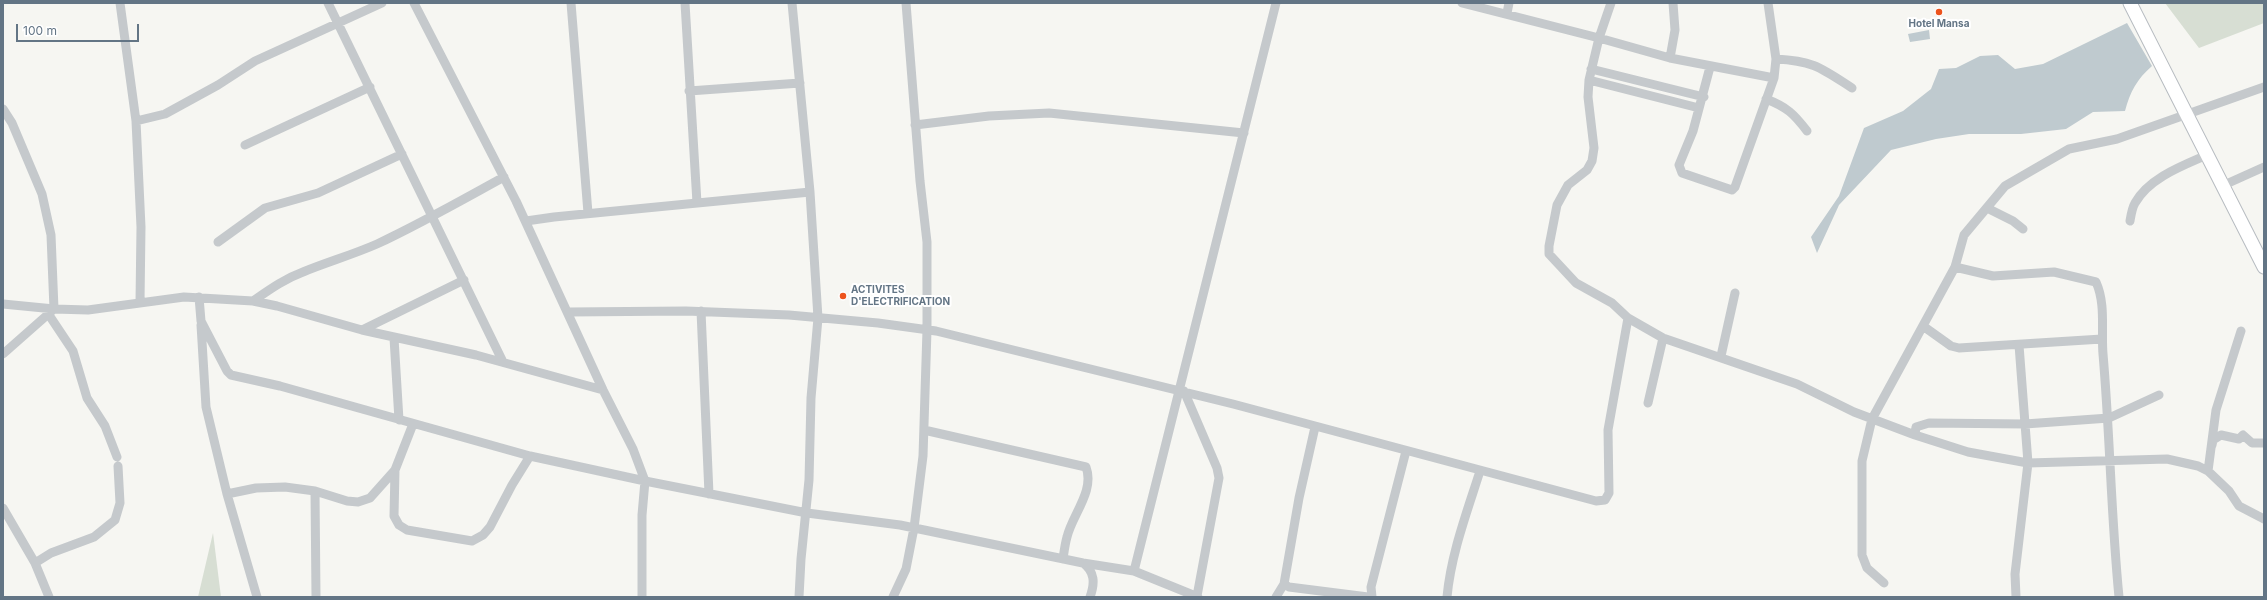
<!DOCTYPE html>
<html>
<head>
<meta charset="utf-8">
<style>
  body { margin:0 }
  #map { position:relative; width:2267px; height:600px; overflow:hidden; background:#f6f6f2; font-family:Inter,sans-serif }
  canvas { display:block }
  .frame { position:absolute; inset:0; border:4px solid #637585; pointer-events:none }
  .scale { position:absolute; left:16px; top:24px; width:123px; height:18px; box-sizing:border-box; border:2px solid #637585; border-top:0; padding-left:5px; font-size:12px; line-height:14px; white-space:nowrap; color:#637585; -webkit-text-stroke:3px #fff; paint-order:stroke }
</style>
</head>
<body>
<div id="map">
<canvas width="2267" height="600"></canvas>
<div class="frame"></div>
<div class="scale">100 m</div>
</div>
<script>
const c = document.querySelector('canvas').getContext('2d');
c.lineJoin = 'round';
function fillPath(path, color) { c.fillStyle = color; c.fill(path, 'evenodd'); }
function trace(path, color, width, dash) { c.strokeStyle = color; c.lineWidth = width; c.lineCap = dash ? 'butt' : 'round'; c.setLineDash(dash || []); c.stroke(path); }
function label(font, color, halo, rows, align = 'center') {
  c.font = font + ' Inter,sans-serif'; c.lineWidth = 4; c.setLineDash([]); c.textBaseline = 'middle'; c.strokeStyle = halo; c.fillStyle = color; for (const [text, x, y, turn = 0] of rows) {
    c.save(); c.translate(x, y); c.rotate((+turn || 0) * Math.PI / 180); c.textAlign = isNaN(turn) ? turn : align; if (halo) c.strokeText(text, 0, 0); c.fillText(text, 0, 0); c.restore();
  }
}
fillPath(new Path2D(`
  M2165,3H2264V23L2199,48Z
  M213,533L221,597H198Z`), '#d7ded3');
fillPath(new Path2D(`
  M2127,23L2152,66C2137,79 2130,92 2125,111L2093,112L2066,129L2021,134H1969L1936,139L1891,150L1839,205L1817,253L1811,237L1839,196L1864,128L1903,111L1931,89L1939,69L1956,68L1980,56L1998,55L2015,69L2043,64Z
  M1929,30L1930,39L1910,42L1908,34Z`), '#bfcacf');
const secondary = new Path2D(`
  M2130,3L2264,267`);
trace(secondary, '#b7bcc1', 15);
trace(new Path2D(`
  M120,3L136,121L141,227L140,302
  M328,3L503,362
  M414,3L516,201L603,390L633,449L645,481L807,513L900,525L1083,563L1134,571L1198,597
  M571,3L588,213
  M685,3L697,203
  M792,3L810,192L818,318L811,398L809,480L801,559L799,597
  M1462,3L1599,38L1611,3
  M1507,13L1509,3
  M1670,58L1675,30L1673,3
  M1776,59C1814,61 1821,68 1852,88
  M1710,67L1693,131L1679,165L1682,173L1732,190L1735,187L1774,78L1776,59L1768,3
  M1591,69L1704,97
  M1589,80L1699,108
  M689,91L800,83
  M1766,99C1787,107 1794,114 1807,131
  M3,109L12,123L42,194L51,235L54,309L3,304
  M136,121L165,114L218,85L255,61L382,3
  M915,125L989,116L1049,113L1244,133
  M245,145L370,87
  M2224,185L2264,167
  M1987,208L2013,221L2023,229
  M526,221L554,217L810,192
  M2130,221C2131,215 2132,208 2135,203C2149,178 2182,166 2207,155
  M218,242L265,208L318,193L402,154
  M199,297L201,321L227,371L231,375L280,386L530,456L645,481L642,515V597
  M253,301C269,290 284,279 303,272C327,262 352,255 377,244C420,224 462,200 504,177
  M701,311L709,494
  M569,312L686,311L789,315L878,323L936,331L1233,404L1596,501L1605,500L1609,493L1608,430L1628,318L1663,338L1797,384L1854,412L1915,435L1968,452L2028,463L2019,345
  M49,315L73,351L87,398L105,426L117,457
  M1628,318L1612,303L1576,283L1549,254V246L1557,205L1568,185L1587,170L1592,161L1594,148L1588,97L1589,80L1599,38L1670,58L1774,78
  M201,325L206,407L227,494L257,597
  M1923,326L1951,346L1959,348L2102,339
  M362,330L464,280
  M394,338L399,420
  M3,354L54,309L88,310L184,297L253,301L277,306L362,330L476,355L603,390
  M1721,356L1735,293
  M1184,391L1217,468L1219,478L1197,596
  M1648,403L1663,338
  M413,424L395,470L394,516L399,525L407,530L472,541L483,535L490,527L512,485L530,456
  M924,430L1086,467C1095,491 1072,515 1067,537C1065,544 1064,552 1063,559
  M1915,435L1916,427L1929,423L2025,424L2109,418L2159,395
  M2212,445L2213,440L2221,435L2239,439L2243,435L2252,443H2264
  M2208,471L2216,410L2241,331
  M315,491L316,597
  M227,494L256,488L285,487L315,491L347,501L358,502L370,498L395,470
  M3,508L35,563L49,597
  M35,563L51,553L94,537L115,520L120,503L118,466
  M1083,563C1095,572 1095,583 1090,597
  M1134,571L1276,3
  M1884,583L1867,568L1862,555V461L1872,419L1955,267
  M1284,584L1289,587L1368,597
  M893,597L906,569L914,528L923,456L927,330V242L920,181L906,3
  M1276,597L1284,584L1299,498L1315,427
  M1372,597L1371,587L1406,451
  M1447,597C1451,554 1467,512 1480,471
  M2016,597L2015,574L2028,463L2167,459L2198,466L2208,471L2229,491L2239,506L2264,519
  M2119,597C2111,516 2110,435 2103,354C2101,330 2106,304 2096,282L2054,272L1993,276L1955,267L1964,235L2005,186L2069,149L2117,139L2264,87`), '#c5c9cc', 9);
trace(secondary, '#fff', 13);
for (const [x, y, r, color] of [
  [1939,12,4,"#ed531c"],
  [843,296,4,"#ed531c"]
]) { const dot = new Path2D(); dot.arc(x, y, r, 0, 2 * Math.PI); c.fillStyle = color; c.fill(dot); trace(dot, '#fff', 1.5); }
label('bold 10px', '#637585', '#fff', [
  ["Hotel Mansa",1939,24],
  ["ACTIVITES",851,290,"left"],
  ["D'ELECTRIFICATION",851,302,"left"]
]);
</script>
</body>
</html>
